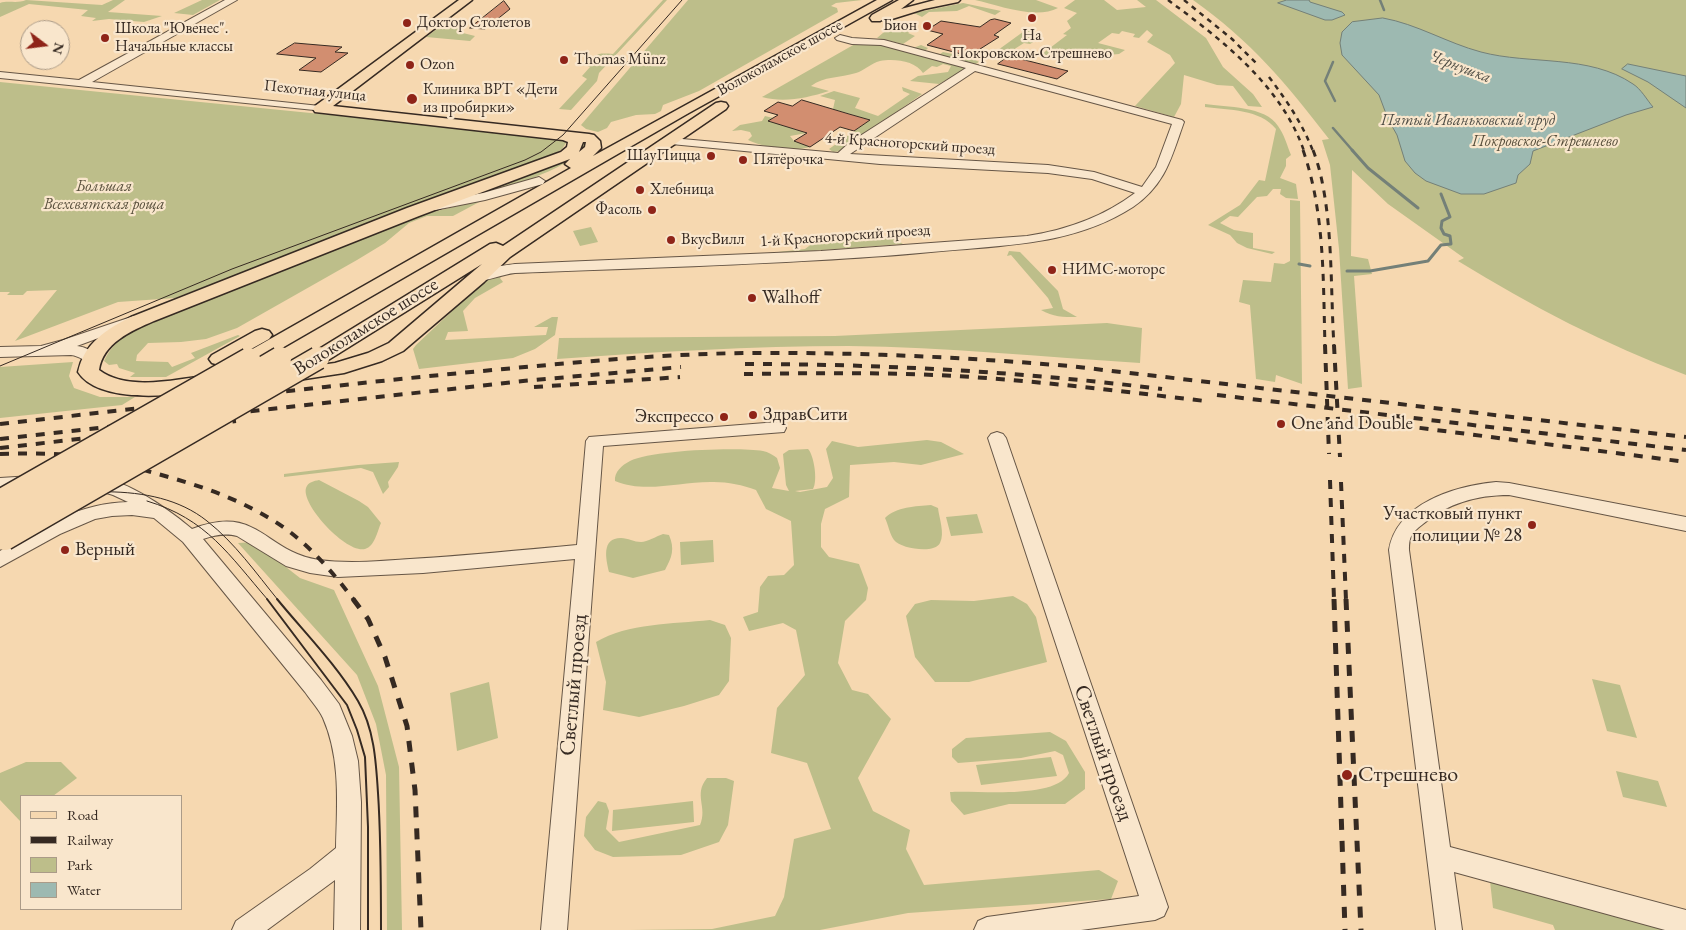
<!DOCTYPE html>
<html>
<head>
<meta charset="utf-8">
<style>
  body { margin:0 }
  #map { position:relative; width:1686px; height:930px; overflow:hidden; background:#f6d8b0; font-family:"EB Garamond",serif }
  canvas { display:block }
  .legend { position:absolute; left:20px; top:795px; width:162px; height:115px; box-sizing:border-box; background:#f9e6cc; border:1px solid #ab9b88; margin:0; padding:6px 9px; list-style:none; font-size:15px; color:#362a22 }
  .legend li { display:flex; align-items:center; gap:10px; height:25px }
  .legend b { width:25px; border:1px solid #ab9b88 }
  .north { position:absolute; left:20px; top:20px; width:50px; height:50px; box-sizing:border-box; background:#f9e6cc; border:1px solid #ab9b88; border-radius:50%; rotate:105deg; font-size:14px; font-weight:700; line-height:20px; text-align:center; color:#362a22 }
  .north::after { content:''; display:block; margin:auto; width:18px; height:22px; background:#8f2418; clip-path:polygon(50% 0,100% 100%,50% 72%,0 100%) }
</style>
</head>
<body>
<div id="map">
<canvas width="1686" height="930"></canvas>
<ul class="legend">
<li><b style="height:6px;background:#f6d8b0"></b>Road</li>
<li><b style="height:6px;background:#362a22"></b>Railway</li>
<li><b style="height:14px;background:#bdbe8a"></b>Park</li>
<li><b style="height:14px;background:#9db9b1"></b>Water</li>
</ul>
<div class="north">N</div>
</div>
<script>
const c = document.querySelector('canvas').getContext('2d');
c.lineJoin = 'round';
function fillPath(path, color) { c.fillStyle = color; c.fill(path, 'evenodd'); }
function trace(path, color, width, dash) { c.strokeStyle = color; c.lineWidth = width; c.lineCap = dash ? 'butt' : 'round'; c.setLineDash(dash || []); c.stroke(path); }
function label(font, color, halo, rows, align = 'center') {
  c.font = font + ' "EB Garamond",serif'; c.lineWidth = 4.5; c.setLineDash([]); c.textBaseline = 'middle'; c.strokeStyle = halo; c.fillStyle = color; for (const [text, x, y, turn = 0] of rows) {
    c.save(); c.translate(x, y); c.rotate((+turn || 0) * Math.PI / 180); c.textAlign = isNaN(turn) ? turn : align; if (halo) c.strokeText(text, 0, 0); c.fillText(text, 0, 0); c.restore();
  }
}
fillPath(new Path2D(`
  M26,0L102,5L113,0H125L108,12L162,16L144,22L109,19L92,21L96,18L81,16L88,10L29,4L0,17V3C8,0 17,4 26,0Z
  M202,0H220L193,15L174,13Z
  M663,0H667L599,73L597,81L571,110L559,109L587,79L582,76L590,67L585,65C597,53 597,53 613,54Z
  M688,0H862L836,3L831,6L837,8L838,12L699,91L663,105L661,111L655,114L636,115L611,122L607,128L598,132L586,129L581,125Z
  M975,0H1036L1058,8C1036,20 998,5 975,0Z
  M1075,0H1104L1117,10L1146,7L1137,0H1156L1206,38L1223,67L1253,94L1262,107L1248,106L1233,86L1217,85L1184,75L1181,104L1174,117L1135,106L1175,63L1170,55L1147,42L1153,35L1147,30L1139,38L1133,37L1135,34L1122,31L1119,34L1112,33L1098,43L1125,50L1119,54L1063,59L1042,54L1067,35L1063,34L1071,28L1067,21L1077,13L1064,8Z
  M1193,0H1686V375C1606,345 1531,306 1458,261L1464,258L1388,204L1352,170L1351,256L1368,259L1372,274L1354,276L1362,387L1348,389L1339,249L1330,165L1322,140L1329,139C1286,83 1251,41 1193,0Z
  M963,3L1001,11L995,15L969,6L957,11L929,12L922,17L914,13Z
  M448,21L463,24L458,30L459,32L475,36L470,41L426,37Z
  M896,22L918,26L908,33L915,36L903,44L877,38Z
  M1027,29L1035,31L1029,38L1035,41L1030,44L1024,43L1013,50H1008L993,58H987Z
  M855,44H883L908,50L921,45L928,48L925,51L940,54L943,52L972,58L979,62L939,84L910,81L918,76L948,72L951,66L943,64L937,67L932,66L923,73C916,61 894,58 880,61C871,63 864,71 856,73C840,78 824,76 811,86L829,91C807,98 784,103 762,97Z
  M0,82L541,136C549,141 560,136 566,143L562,149L553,155L175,298L118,302L15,341L57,290L27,291L23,295H7L10,292H0Z
  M902,87L922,94L841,151L833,152L829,149L870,120L833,109L835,100L820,96L834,91L860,98L855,108L878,116L910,94L903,91Z
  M1205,104C1226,107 1266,106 1278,126C1284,134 1287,145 1291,155L1286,159V166L1280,178L1296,184L1298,199L1286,198L1280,194L1281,189H1273L1267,196L1257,197L1238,217L1230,216L1220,223L1234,230L1253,233V248L1275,252L1272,254L1247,248L1237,243L1230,235L1208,225L1240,205L1259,180L1265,181L1276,129C1260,109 1229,110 1205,107Z
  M765,116L773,118L769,121L807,133L790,136L794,141L810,147C791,152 765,148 748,140L752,136L750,132L741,130L732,131L740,125L762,121Z
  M584,141L587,146C564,172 503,189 470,196Z
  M483,200L453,216H427L409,223L385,243L357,260L237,328L206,339L181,342L148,343L137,355L136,361L168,362L172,367L195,358L191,353L238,335L240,336L166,377H130L135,373L119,368L117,364L109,365L104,361C114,340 129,332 149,322L424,214Z
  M1290,200L1300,201L1302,384L1276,375L1275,382L1256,379L1250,305L1239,302L1243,280L1271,282L1274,263L1284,264L1290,261Z
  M591,227L598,242L580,246L573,231Z
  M894,238L903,244L769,254V253L805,249L813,243L824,240Z
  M1009,251L1020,252L1058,291L1063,309L1077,317C1063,317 1053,317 1041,310L1053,308L1048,298L1011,255L1007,256Z
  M506,271H513L516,274H504L500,278L503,282L475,298L463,311L468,331L448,332L445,340L546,335L548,327H534L552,317H558L555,335L535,349L513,358L419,369L413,349L416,345L485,280L491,275L494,277Z
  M1107,323L1142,328L1140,363C1043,357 946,347 849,346C751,346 654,352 557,359L559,338L835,336Z
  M73,362L69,376L74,388L100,397H135L122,405L0,418V367Z
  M927,440L941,442L964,454L921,465L894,462L850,465L849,497L825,509L821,524V547L829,557L859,564L868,588L866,600L845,621L838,663L852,690L868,694L891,719L858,778L873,811L910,830L906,849L924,885L1099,870L1118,881L1111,899L908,913L820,930H630L712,929L775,916L784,897L794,839L831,829L807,763L771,753L777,708L805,675L796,630L783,623L749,631L743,617L758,612L760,587L768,576L784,575L794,565L791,521L766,509L756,490C743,485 728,482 714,482C681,481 646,494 615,481C614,472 622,465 630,461C652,450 738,447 763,451C768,452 773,455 777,458L780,468L772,488L789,491L786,485L783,454L789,450L808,449C814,455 818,481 813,489L795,491L800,492L827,487L833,478L826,449L832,441L858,447Z
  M399,462L398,467L388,482L389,487L383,494L373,472L361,468L284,477V474L358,465Z
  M319,480L359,501L368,507L381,523C377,532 375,546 365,549C347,554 301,505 306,488C308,482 314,481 319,480Z
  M931,505L938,508C939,518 945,533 940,543C935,554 901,549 894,540C890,535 888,524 885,518C896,507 916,506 931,505Z
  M977,514L983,533L951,536L946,517Z
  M663,534L669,535C675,549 672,557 665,570L633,578L609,572C606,559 601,538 621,538C628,538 634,542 641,542C647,542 657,536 663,534Z
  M713,540L714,562L681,565L680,542Z
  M254,542L300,578L334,590L378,686L399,767L402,930H387L386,775L376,724L357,675L238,543Z
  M1013,596L1027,604L1036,617L1047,662L969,682H935L915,657L906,616L915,604L931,600L974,601Z
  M710,620L725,625L731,638L729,681L719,695L684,706L639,717L603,710L606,682L596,642C628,623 673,624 710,620Z
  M1592,679L1620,685L1637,738L1607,731Z
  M489,682L498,738L457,751L450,693Z
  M1050,732L1066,741L1085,772V789L1065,804H1009L964,815L951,801L950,792C978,790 1055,800 1069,773L1063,755L1055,751L1021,758L958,763L952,757V749L966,738Z
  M1051,757L1057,776L981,785L976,765Z
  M26,762H61L77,778L53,796H21L20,821L0,800V773Z
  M1616,771L1658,781L1667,807L1623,797Z
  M707,778H726L734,781L728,825L719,842L681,855L613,857L595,850L584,836L586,817L598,801L606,803L609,811L606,829L619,842L700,825C708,807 693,795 707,778Z
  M693,801L694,822L612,831L613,810Z
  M1490,881L1675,930H1555L1553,925L1493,908Z`), '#bdbe8a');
const water = new Path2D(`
  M1287,0H1309L1310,2L1342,12L1345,15L1332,20H1325L1278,3Z
  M1383,18C1417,24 1447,43 1481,52C1530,65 1589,54 1633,84C1641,89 1647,100 1653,107L1626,115L1533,151L1530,164L1518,175L1516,183L1484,194H1461L1426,181L1415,173L1405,161L1397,135L1388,119L1379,95L1342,55L1340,43L1342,32L1352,22Z
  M1628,64L1686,76V108L1648,82L1622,69Z`);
fillPath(water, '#9db9b1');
trace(water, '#748078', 1);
trace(new Path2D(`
  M1380,0L1384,10
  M1333,62L1325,81L1335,101
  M1333,128L1353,151`), '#748078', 2.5);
trace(new Path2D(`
  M1352,150L1368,168L1418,208
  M1299,264L1310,266
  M1347,271H1370L1428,261L1441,245L1451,244L1450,236L1444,234L1441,228L1442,221L1450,217L1441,194`), '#748078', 3);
const building = new Path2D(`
  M504,1L510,9L485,29L470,28Z
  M995,19L1011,23L994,35L999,37L969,56L927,45L943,34L927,30L941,21L980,27L990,20Z
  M295,43L342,47L335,52L348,53L321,72L299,70L316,58L277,54Z
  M1009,56L1068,71L1057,79L998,64Z
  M802,100L849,114L870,120L854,131L840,127L810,147L794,141L807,133L768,121L778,115L764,111L778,102L792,106Z`);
fillPath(building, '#d28e70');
trace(building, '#362a22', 1);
const minor = new Path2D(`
  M225,0H237L92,82L320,106L324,107L326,109L324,111L0,78V72L79,80Z
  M840,35L852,38L884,40L1182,120L1184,122C1171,158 1166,184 1133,207C1082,240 1025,244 967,249C939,251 912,254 884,256C761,265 638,268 515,273C503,274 482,283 473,281L471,278C480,267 502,266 515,264L821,251L1027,236C1066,230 1103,217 1135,193L1092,179L1048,173L880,164L671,144L665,141L671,138L838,153L849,143L966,68L881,45L852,44L837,40L835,38ZM975,71L1172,124L1156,167L1142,187L1094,172L1048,165L850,154Z
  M539,177L545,181L543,184L485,200L435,210L429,206L430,203L483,193Z
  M134,316L139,317L141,320L139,323L77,346C85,347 94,351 99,358L97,361C86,364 81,356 71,355L0,357V347L41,346L63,340Z
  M778,422L784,424L786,428L784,432L603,446L567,930H541L575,559L423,573L338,577L310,573L286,566L237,536C225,533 215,535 203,539L321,680L339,704L352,736L358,761L361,802L360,930H334L335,880L267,930H232L236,921L310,869L336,848C337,804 341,759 323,718C319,709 311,701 305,692L183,542L154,518L132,515L112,516L95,519L60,534L0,567V551C40,527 80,503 128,502L113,495L87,487L84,483L87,479C115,470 171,511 192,529C259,503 264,552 319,560C349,564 380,561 410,559C466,556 521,550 577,545L586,441L589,437Z
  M997,432L1003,434L1006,438L1168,907L1164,916L1155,920L1081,930H974L978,921L987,917L1139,896L988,438L991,434Z
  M32,476L38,478L41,482L38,486L0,490V478Z
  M1496,482L1509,483L1686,517V531L1509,495C1477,495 1448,503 1423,524C1419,527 1414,531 1412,535C1409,539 1409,545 1409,550L1450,847L1686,910V930H1665L1454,872L1462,930H1436L1389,550C1397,503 1455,486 1496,482Z`);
const major = new Path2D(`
  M459,0H472L333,106L589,134L594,135L600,141L601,148L593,156L877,0H892L687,114L256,363L249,365L242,363L239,359L242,355L571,168L565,164L570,159L419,216L154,321C131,331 103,343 99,370C128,392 177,379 211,375L218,377L221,382L218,387C184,396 100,406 78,372C84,343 107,329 131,317L407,208L561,152L567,147L568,142L563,140L315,112L313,109L315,106ZM583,142H586L585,147L579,152Z
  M899,0H913L901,9L935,0H960L958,2L924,9L892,19L887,17L880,21H872L870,18L872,15Z
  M721,102L726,103L728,106L726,109L510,257L484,282L403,351L382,361L344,373L285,382L278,381L275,376L278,371L285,370L335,363L368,353L389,343L482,264L325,362L318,364L311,362L308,358L311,354L490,244L496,243L503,246L716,103Z
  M262,329L269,331L272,335L269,339L226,363L219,365L212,363L209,359L212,355L255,331Z`);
trace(minor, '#665646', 2);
trace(major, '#362a22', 3);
fillPath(minor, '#f9e6cc');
fillPath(major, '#f6d8b0');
trace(new Path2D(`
  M0,366L232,269L525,160L541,152L563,135L682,0
  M0,500C65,494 152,477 207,521C235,543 256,573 278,600
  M147,501C207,519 229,555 268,600`), '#362a22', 1);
trace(new Path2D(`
  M267,599L347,705L357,730L365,757L368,827V930
  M277,599C304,632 336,664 358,701C374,728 376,761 378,793C381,838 381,884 381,930`), '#362a22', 2);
trace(new Path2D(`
  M1168,0C1222,40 1281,85 1304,151
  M1184,0L1232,39L1257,64
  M1269,77C1287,101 1302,123 1313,151`), '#362a22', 2.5, [5, 5]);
trace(new Path2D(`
  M1303,150C1325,213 1323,280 1325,346
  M1313,150C1334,204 1330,287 1334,346`), '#362a22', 3, [7, 7]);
trace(new Path2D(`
  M1325,345L1329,454
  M1334,345L1340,457
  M745,364C885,364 1023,372 1162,389
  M744,374C820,373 896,372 971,377C1049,382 1127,392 1205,401
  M534,387L680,377
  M1217,395L1686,450
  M1366,421L1686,462
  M0,424C161,406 321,386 482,371C570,363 658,354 746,353C854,352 961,357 1069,366L1686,437
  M0,439L523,381L681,367
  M0,448L236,421
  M0,454C37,453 74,453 110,461C128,465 147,471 165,476C208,488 249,503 286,529C313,549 334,574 354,600
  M1330,480L1334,600
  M1341,482L1346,600`), '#362a22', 4, [9, 9]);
trace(new Path2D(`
  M353,599L368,619L385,657L407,726L415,790L421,930
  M1334,599L1345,930
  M1346,599L1361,930`), '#362a22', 5, [11, 11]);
const majorBridge = new Path2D(`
  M0,501L249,359
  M0,523L280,358
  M5,539L318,358`);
trace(majorBridge, '#362a22', 25, []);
trace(majorBridge, '#f6d8b0', 22);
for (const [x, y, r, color] of [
  [1032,18,5,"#8f2418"],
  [407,23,5,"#8f2418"],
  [927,26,5,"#8f2418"],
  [105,38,5,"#8f2418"],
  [564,60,5,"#8f2418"],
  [410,65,5,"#8f2418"],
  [412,99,6,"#8f2418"],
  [711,156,5,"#8f2418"],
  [743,160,5,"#8f2418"],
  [640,190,5,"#8f2418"],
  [652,210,5,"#8f2418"],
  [671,240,5,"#8f2418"],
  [1052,270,5,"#8f2418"],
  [752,298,5,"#8f2418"],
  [753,415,5,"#8f2418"],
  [724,417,5,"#8f2418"],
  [1281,424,5,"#8f2418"],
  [1532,525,5,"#8f2418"],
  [65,550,5,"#8f2418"],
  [1347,775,6,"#8f2418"]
]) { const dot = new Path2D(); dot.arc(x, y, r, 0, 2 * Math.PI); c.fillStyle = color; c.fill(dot); trace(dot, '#f9e6cc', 2); }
label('16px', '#362a22', '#f9e6cc', [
  ["Доктор Столетов",417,23],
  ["Бион",917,26,"right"],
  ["Школа \"Ювенес\".",115,29],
  ["Начальные классы",115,47],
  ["На",1032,36,"center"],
  ["Покровском-Стрешнево",1032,54,"center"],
  ["Thomas Münz",574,60],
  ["Ozon",420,65],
  ["Клиника ВРТ «Дети",423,90],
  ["из пробирки»",423,108],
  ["ШауПицца",701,156,"right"],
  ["Пятёрочка",753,160],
  ["Хлебница",650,190],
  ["Фасоль",642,210,"right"],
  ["ВкусВилл",681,240],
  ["НИМС-моторс",1062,270]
], 'left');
label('16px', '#362a22', '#f9e6cc', [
  ["Волоколамское шоссе",780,58,-29],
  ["Пехотная улица",315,91,6],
  ["4-й Красногорский проезд",910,144,4],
  ["1-й Красногорский проезд",845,236,-4]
]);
label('italic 16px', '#504e46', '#f9e6cc', [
  ["Чернушка",1460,67,21],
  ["Пятый Иваньковский пруд",1468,121]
]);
label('italic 16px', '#584f3c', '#f9e6cc', [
  ["Покровское-Стрешнево",1545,142],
  ["Большая",104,187],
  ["Всехсвятская роща",104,205]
]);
label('19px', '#362a22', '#f9e6cc', [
  ["Walhoff",762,298],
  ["ЗдравСити",763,415],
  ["Экспрессо",714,417,"right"],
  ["One and Double",1291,424],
  ["Участковый пункт",1522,514,"right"],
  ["полиции № 28",1522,536,"right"],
  ["Верный",75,550]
], 'left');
label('19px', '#362a22', '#f9e6cc', [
  ["Волоколамское шоссе",366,327,-32]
]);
label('22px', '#362a22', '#f9e6cc', [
  ["Светлый проезд",574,685,-85],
  ["Светлый проезд",1103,753,71]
]);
label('22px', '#362a22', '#f9e6cc', [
  ["Стрешнево",1358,775]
], 'left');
</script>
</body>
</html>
